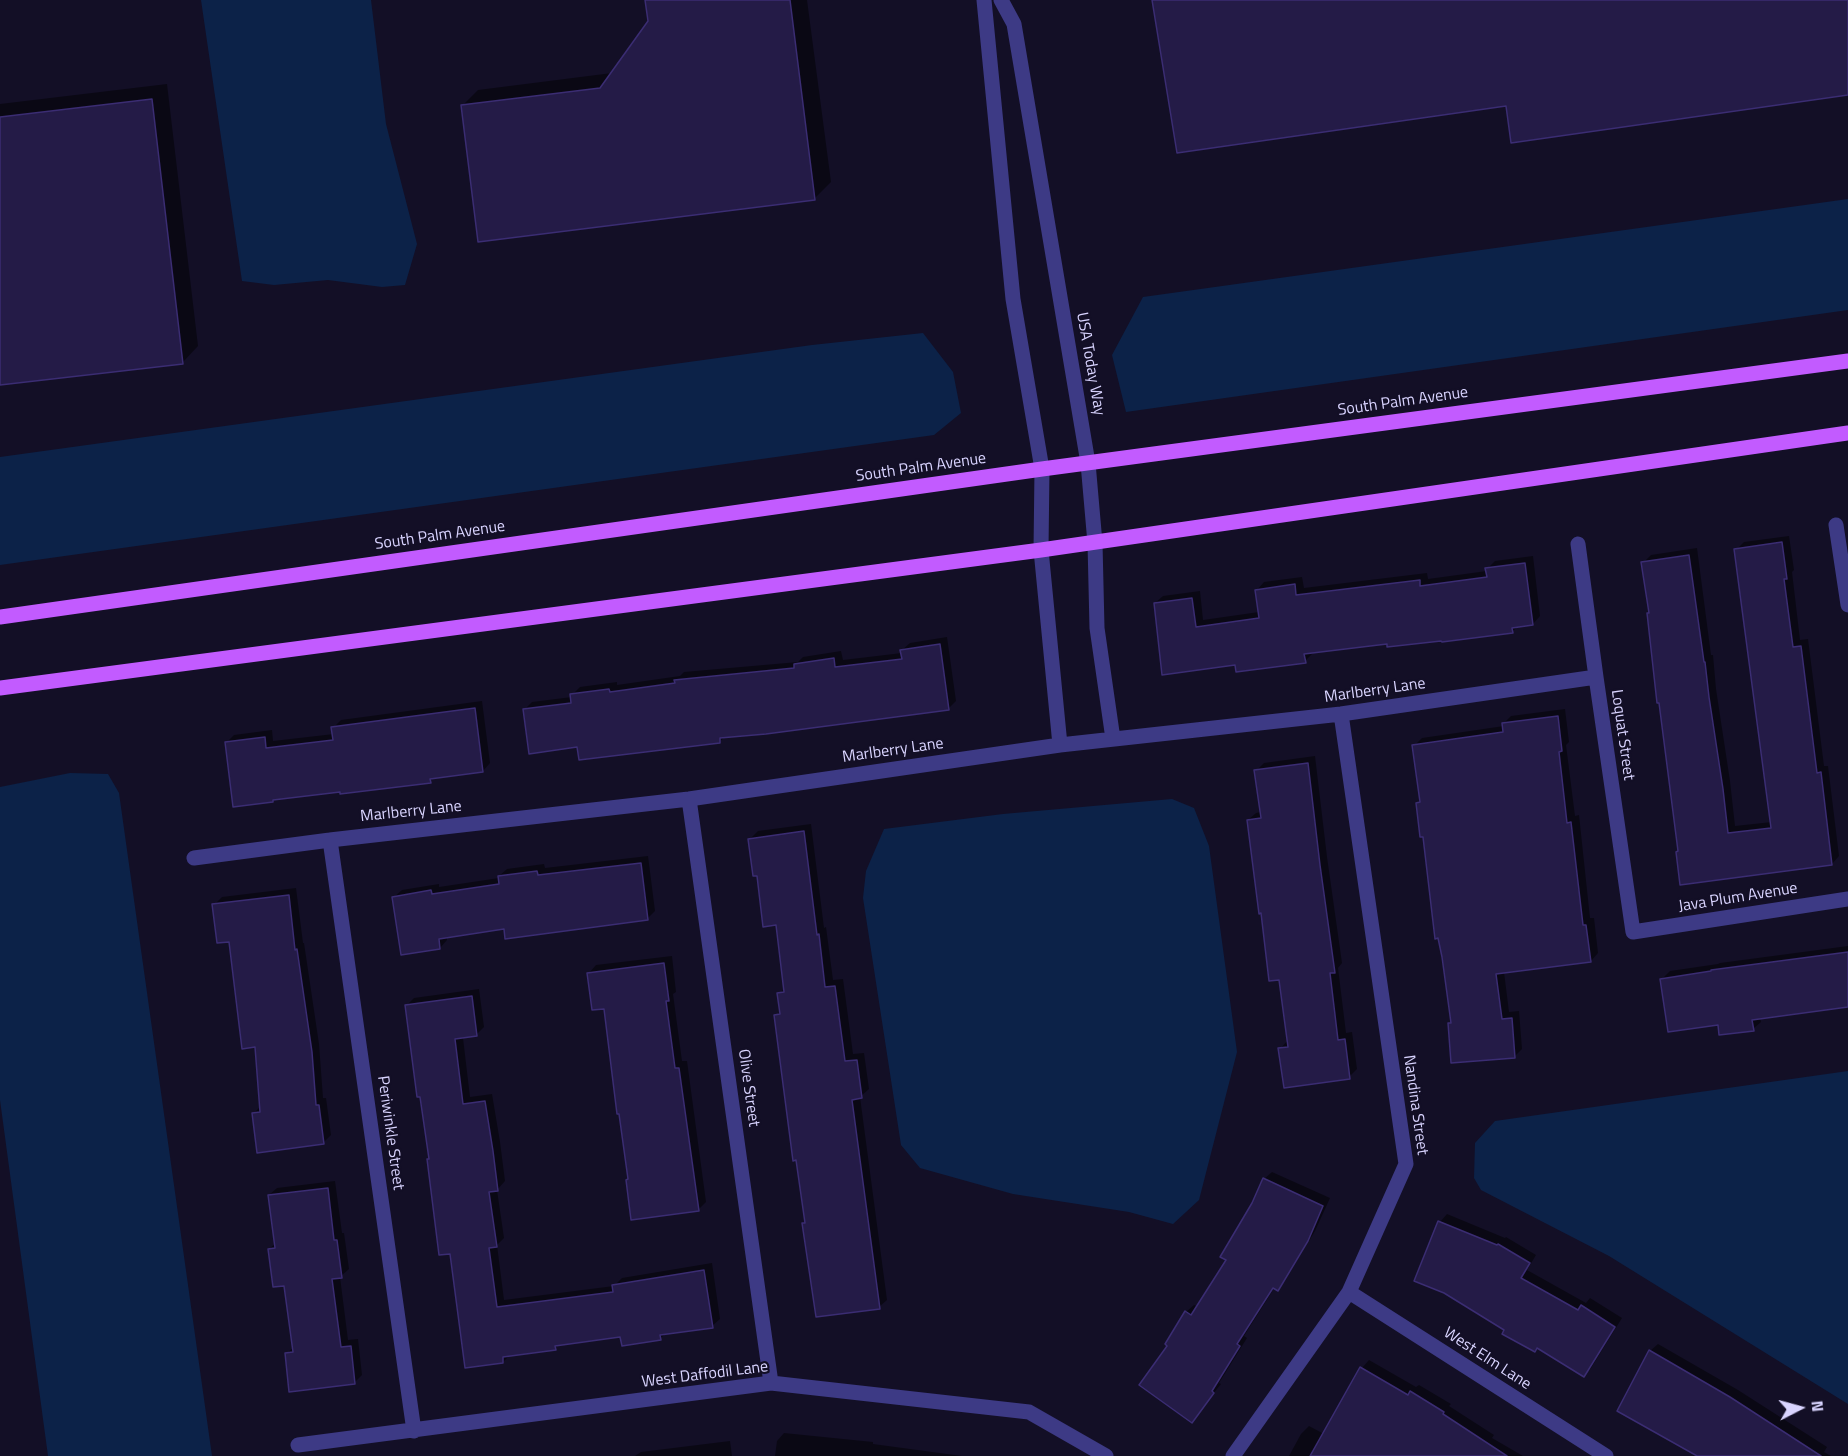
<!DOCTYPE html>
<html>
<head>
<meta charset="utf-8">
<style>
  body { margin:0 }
  #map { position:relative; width:1848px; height:1456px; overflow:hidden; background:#130f26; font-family:"Titillium Web",sans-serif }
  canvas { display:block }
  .north { position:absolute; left:1770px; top:1378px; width:60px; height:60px; -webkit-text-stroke:4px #130f26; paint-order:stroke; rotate:84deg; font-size:16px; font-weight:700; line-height:24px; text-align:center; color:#d9d4ff }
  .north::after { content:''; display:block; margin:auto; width:21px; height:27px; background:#d9d4ff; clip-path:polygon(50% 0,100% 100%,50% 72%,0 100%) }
</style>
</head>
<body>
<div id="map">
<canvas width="1848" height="1456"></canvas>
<div class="north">N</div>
</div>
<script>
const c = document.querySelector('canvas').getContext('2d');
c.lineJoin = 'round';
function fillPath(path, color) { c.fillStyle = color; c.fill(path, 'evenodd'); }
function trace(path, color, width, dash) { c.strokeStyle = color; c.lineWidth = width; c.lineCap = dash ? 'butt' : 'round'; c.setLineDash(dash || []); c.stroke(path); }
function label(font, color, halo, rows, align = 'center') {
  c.font = font + ' "Titillium Web",sans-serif'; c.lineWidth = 4.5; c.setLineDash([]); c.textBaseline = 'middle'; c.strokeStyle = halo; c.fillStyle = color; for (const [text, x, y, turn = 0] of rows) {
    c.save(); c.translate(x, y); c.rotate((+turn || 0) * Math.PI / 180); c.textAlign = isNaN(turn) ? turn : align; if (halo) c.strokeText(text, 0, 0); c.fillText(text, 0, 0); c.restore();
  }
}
fillPath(new Path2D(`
  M201,0H371L386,124L417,244L405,285L382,287L328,280L274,285L242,281Z
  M1848,199V310L1126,412L1112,355L1143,297Z
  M923,333L953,372L961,413L934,435L0,565V457L812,345Z
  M70,773L108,774L119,793L212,1456H48L0,1100V787Z
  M1172,799L1194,808L1209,846L1237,1052L1199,1200L1173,1224L1129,1212L1013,1194L920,1168L901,1145L863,898L866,871L884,829L1003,814Z
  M1848,1071V1404L1609,1256L1481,1190L1474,1178L1475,1143L1495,1121Z`), '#0c2248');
fillPath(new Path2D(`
  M647,0H807L831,182L815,198L462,106L478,90L612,73L650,22Z
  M167,84L198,346L183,362L0,384V104Z
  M1789,536L1794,570L1792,572L1800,640L1808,639L1824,766H1828L1839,856L1832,864L1680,850L1643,563L1651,555L1697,548L1711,655H1713L1716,689L1730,781L1735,826L1772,822L1736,550L1744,542Z
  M1533,556L1540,616L1533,624L1518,626L1512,632L1388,642L1312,651L1313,653L1305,661L1236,664L1155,603L1163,596L1200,591L1203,620L1259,612L1257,590L1264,582L1302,577L1304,588L1427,573L1428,579L1487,571V569L1495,561Z
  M947,637L956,701L948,709L726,736L719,742L578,745L525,709L532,702L572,697V695L580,687L617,682V685L680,676L684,672L798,662L803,657L841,651L843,660L902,653V650L910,643Z
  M482,701L490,763L483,771L434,777L430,781L341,791L227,742L234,735L272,730L273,741L334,734L333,728L341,720Z
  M1565,709L1569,742L1566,745L1575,816L1579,815L1590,918H1594L1598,953L1591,961L1504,972L1509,1012L1519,1011L1522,1049L1514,1057L1450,1024L1452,1021L1424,835L1417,803L1421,799L1414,746L1422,738L1504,726L1503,724L1511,716Z
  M1315,756L1327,857L1342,963L1338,968L1346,1033L1352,1032L1357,1069L1349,1077L1280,1049L1288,1040L1280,978L1248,820L1256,813L1261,812L1256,771L1264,763Z
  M811,824L824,928L826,927L833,980L843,979L853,1054L864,1053L869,1089L860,1097L887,1300L879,1307L803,1224L807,1221L776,1016L781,1010L779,994L785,988L778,924L758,874L750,839L758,831Z
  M648,856L655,911L647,919L505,928L447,936V940L440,948L394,897L402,890L439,884V887L499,878V876L507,869L544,864L545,868Z
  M296,888L303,943H304L319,1044L323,1098H326L331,1135L323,1143L253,1114L261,1106L256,1046L230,940L214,905L222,897Z
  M1848,946V1006L1760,1017L1761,1022L1753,1029L1719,1023L1662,979L1670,971L1718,964L1720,963Z
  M672,956L676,992L673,994L682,1061H687L706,1202L698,1210L629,1178L605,1007L589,973L596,965Z
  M479,989L484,1027L476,1035L463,1038L470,1097L492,1094L500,1142L505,1181L497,1190L504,1238L497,1245L504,1300L614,1286L622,1278L712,1263L720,1319L712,1326L666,1333L660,1339L622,1335L560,1344L555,1348L510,1355L503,1362L452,1252L431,1158L406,1006L414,998Z
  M1272,1172L1330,1198L1315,1231L1285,1281L1278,1289L1275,1287L1244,1336L1247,1338L1219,1383L1221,1384L1191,1421L1170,1345L1186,1312L1194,1305L1198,1307L1228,1260L1264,1179Z
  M335,1181L342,1233H344L349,1269L340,1277L348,1340L358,1339L362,1375L354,1383L286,1354L294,1347L285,1284L269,1249L276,1243L269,1195L277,1188Z
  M1447,1214L1505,1238L1506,1237L1536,1255L1527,1270L1586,1303L1590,1298L1622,1318L1591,1368L1584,1376L1506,1330L1440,1222Z
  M1658,1344L1738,1390L1827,1447L1824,1452L1831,1456H1702L1650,1351Z
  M1369,1360L1416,1387L1419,1385L1451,1404L1449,1406L1494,1435L1492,1438L1523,1456H1289L1301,1434L1309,1426L1324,1434L1362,1368Z
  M784,1433L873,1442V1444L962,1456H775L777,1441Z
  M730,1441L732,1456H635L641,1452Z`), '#0007');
const building = new Path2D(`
  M645,0H790L815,200L478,242L461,105L600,88L648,21Z
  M1152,0H1848V95L1511,143L1506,106L1177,153Z
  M152,99L183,364L0,385V117Z
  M1782,542L1787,579H1784L1793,647L1801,646L1817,773L1821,772L1832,865L1680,885L1676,852L1678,851L1659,703H1657L1647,613H1649L1641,562L1689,555L1704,662H1705L1709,697L1723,789L1728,833L1771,828L1734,549Z
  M1525,563L1533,625L1512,628L1513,633L1442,642L1441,641L1387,647V644L1304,654L1306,663L1236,672L1235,665L1162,675L1154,603L1192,598L1196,627L1259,618L1255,590L1295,584L1296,595L1420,580V586L1487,577L1485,568Z
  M940,644L949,710L766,734L720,738V743L579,760L577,747L529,754L523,709L571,703L570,694L609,689L610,692L675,683L674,680L794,668V664L834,658L835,667L902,659L900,650Z
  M475,708L483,772L430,779L431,783L340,794V792L273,800V802L233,807L225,742L265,737L266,748L333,740L331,727Z
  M1558,716L1562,751L1559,752L1567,823L1571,822L1583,925H1586L1591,962L1496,974L1502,1019L1512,1018L1515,1058L1451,1063L1448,1023H1451L1442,957L1438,938L1435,939L1423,837H1420L1416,803L1420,802L1412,745L1503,732L1502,723Z
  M1308,763L1320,865L1335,973H1330L1338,1040L1345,1039L1350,1079L1284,1088L1278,1048L1288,1047L1279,980L1269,981L1261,913L1259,914L1247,820L1261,818L1254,770Z
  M804,831L817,935L819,934L825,987L835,986L845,1061L857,1060L862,1098L852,1100L880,1309L816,1317L802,1223H805L796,1160L793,1161L774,1015L780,1014L777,993L784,992L776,925L763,927L757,876H753L748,839Z
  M641,863L648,920L505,939L504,929L439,939L440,949L401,955L392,897L431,890L432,894L499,884L498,876L537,871L538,875Z
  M289,895L295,950L297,949L312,1052L316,1105H319L324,1144L257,1153L252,1113L260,1112L255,1047L242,1049L229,942L217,943L212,904Z
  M1848,952V1007L1752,1020L1754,1031L1719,1035L1718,1025L1668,1032L1660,979L1711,971V970Z
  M664,963L669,1001H666L675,1068H679L699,1211L631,1220L626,1180L628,1179L619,1114H617L604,1009L592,1010L587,973Z
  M472,996L477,1036L455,1039L463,1104L485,1101L493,1151L498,1191L489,1192L497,1247L489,1248L497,1307L613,1292L612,1285L704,1270L713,1328L660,1335L661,1340L622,1346L620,1337L555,1346L556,1350L503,1357V1363L465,1368L450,1254L439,1255L427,1159H429L420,1097H417L405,1005Z
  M1263,1178L1323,1206L1308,1241L1278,1291L1273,1288L1237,1344L1240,1346L1212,1391L1214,1393L1192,1423L1139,1385L1167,1346L1165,1344L1185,1311L1191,1315L1226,1260L1220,1257L1252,1203Z
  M328,1188L334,1240H337L342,1278L332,1279L341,1347L351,1346L355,1384L289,1392L285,1353L293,1352L284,1286L273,1287L268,1249L275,1248L268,1195Z
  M1438,1221L1497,1245L1498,1244L1530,1263L1521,1278L1578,1310L1581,1305L1615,1327L1584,1377L1537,1348L1535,1352L1502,1334L1504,1330L1444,1293L1414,1281Z
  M1649,1350L1730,1397L1821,1456H1697L1617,1411Z
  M1360,1367L1408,1395L1410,1391L1444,1412L1443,1414L1507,1456H1310Z`);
fillPath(building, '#241b47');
trace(building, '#3b2d73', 1.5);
trace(new Path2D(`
  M984,0L1013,299L1042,469L1041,550L1060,745
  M1001,0L1014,24L1088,463L1095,543L1097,628L1113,739
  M1836,525L1848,605
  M1578,544L1596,677L1633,932L1848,899
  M689,799L771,1383
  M330,840L414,1431
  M194,858L330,840L689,799L1060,745L1341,714L1596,677
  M1349,1292L1606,1456
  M298,1445L771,1383L1029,1412L1106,1456
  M1233,1456L1349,1292L1406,1164L1341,714`), '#3d3a85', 15);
trace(new Path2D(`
  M0,617L1042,469L1848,361
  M0,688L1041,550L1848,433`), '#c25bff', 15);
label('16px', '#d9d4ff', '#130f26', [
  ["USA Today Way",1090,364,80],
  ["South Palm Avenue",1403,402,-8],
  ["South Palm Avenue",921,468,-8],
  ["South Palm Avenue",440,536,-8],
  ["Marlberry Lane",1375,691,-8],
  ["Loquat Street",1622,735,82],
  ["Marlberry Lane",893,751,-8],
  ["Marlberry Lane",411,812,-6],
  ["Java Plum Avenue",1738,898,-9],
  ["Olive Street",748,1088,82],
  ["Nandina Street",1415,1105,82],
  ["Periwinkle Street",390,1133,82],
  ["West Elm Lane",1487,1359,33],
  ["West Daffodil Lane",705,1375,-7]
]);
</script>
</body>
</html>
